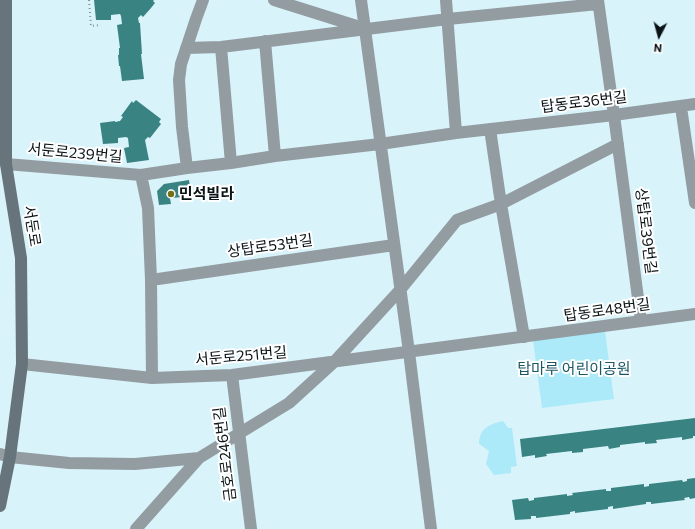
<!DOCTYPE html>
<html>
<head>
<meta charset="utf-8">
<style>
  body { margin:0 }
  #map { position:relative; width:695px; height:529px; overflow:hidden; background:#d9f3fa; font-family:Commissioner,sans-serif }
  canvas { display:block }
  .north { position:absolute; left:639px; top:16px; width:40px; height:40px; -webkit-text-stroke:3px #fff; paint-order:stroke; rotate:186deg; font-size:11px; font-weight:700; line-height:16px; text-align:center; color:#0a1416 }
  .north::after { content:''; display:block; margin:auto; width:14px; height:18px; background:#0a1416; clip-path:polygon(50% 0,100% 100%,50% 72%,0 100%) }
</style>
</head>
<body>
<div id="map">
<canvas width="695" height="529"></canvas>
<div class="north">N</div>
</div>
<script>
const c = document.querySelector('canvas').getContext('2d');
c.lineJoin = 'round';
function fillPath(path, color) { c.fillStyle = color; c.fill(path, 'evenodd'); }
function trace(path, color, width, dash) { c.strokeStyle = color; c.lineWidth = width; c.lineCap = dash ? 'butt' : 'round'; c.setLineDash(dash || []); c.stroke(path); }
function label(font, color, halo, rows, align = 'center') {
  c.font = font + ' Commissioner,"Noto Sans KR",sans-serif'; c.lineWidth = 4; c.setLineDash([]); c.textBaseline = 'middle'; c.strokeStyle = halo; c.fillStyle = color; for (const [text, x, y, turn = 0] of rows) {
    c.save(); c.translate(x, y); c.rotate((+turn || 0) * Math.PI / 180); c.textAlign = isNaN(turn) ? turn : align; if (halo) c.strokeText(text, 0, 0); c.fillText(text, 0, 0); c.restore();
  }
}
fillPath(new Path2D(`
  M605,331L614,399L542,408L533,340Z
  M503,421L508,428H512L517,466L511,467V473L494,475L486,464L489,451L479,444C479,428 490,424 503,421Z`), '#aceafa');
fillPath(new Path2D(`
  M94,0H154L153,1L155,3L151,8L143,17L141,15L138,18L139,23H140L142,54H141L144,79L122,81L120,66H119L118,55H119V48H120L117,25L122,24L121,16L120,14L111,15V20H96Z
  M136,100L161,119L159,122L161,124L150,138L148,137L145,140L149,160L127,163L124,148L129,147L128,138L126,137L118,138V143L103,144L100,123L115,121V122L120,121L123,117L121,116L132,101L133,103Z
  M189,180L190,187L184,191V197L170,198L171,204L159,205L157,191L164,184Z
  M695,418V436H693V438L682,440V437L656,440L657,443L645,444V442L620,445V447L609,449L608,446L583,449V452L572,453V451L546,454L547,456L535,458V455L522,457L520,439Z
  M695,478V498L690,499L689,497L684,498L685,500L651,504V502H646V504L613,509V506L608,507V509L575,513V511L570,512V514L536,518V516H531V519L515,520L512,500L528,498L529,501L534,500V498L567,494V496L573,495L572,493L606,489V491H611V488L644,484V487L649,486V484L682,480L683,482L687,481V479Z`), '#398483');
trace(new Path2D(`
  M89,0L91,26L101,25`), '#809398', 2, [1, 3]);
trace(new Path2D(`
  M274,0L360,27
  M361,0L409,352L431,529
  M446,0L456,133
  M598,0L614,115L641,321
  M265,41L275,156
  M221,47L231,163
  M186,48L221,47L448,19L598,4
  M681,107L695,203
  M490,129L501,204L524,337
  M6,164L141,175L187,168L231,163L275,156L380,144L456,133L614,115L695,104
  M187,168L182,127L179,80L181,64L196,19L203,0
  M141,175L148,208L151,280L152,378
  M151,280L394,245
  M22,364L152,378L232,375L695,314
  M232,375L251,529
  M0,454L10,457L69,463L135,464L199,458
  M136,529L199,458L289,403L334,362L400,290L457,220L501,204L618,144`), '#939ca1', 12);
trace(new Path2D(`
  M0,506L10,457L22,364L21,258L6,164V0`), '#68747c', 12);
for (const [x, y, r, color] of [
  [171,194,4,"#727115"]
]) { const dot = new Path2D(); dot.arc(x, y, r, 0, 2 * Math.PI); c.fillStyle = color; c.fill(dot); trace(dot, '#fff', 1.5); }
label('15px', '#0a1416', '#fff', [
  ["탑동로36번길",584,102,-7],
  ["서둔로239번길",75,153,5],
  ["서둔로",32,226,81],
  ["상탑로39번길",646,231,83],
  ["상탑로53번길",270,246,-8],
  ["탑동로48번길",607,310,-8],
  ["서둔로251번길",241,356,-5],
  ["금호로246번길",225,454,-97]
]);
label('bold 15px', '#0a1416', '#fff', [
  ["민석빌라",179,194]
], 'left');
label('15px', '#1d5764', '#fff', [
  ["탑마루 어린이공원",574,369]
]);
</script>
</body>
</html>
